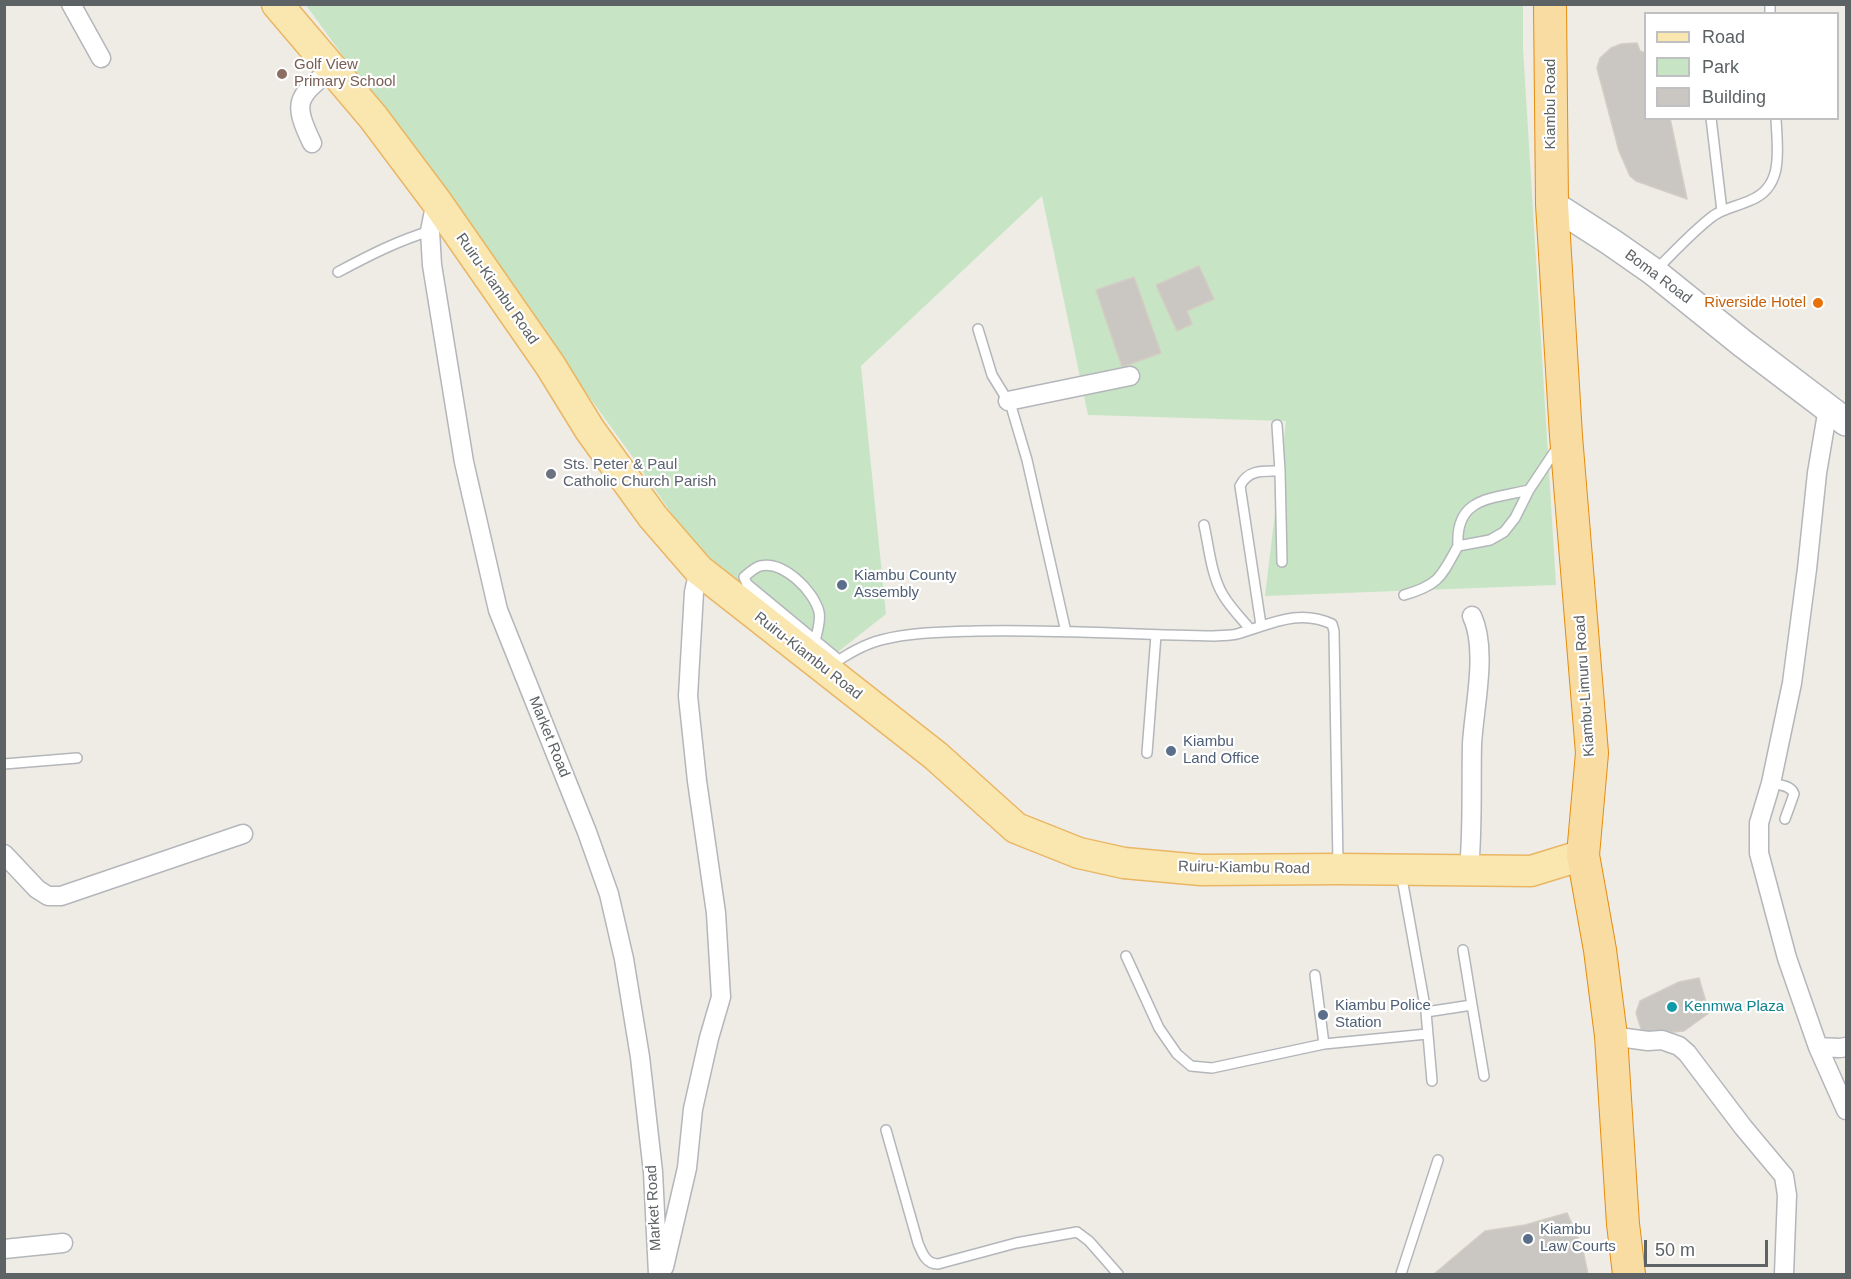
<!DOCTYPE html>
<html>
<head>
<meta charset="utf-8">
<style>
  body { margin:0 }
  #map { position:relative; width:1851px; height:1279px; overflow:hidden; background:#efece6; font-family:Arial,sans-serif }
  canvas { display:block }
  .frame { position:absolute; inset:0; border:6px solid #5d6265; pointer-events:none }
  .legend { position:absolute; left:1644px; top:12px; width:195px; height:108px; box-sizing:border-box; background:#fff; border:2px solid #bec0c1; margin:0; padding:8px 10px; list-style:none; font-size:18px; color:#5d6265 }
  .legend li { display:flex; align-items:center; gap:12px; height:30px }
  .legend b { width:30px; border:2px solid #bec0c1 }
  .scale { position:absolute; left:1644px; top:1240px; width:124px; height:27px; box-sizing:border-box; border:3px solid #5d6265; border-top:0; padding-left:8px; font-size:18px; line-height:21px; white-space:nowrap; color:#5d6265; -webkit-text-stroke:4px #fff; paint-order:stroke }
</style>
</head>
<body>
<div id="map">
<canvas width="1851" height="1279"></canvas>
<div class="frame"></div>
<ul class="legend">
<li><b style="height:8px;background:#fae6af"></b>Road</li>
<li><b style="height:16px;background:#c7e5c4"></b>Park</li>
<li><b style="height:16px;background:#cac7c2"></b>Building</li>
</ul>
<div class="scale">50 m</div>
</div>
<script>
const c = document.querySelector('canvas').getContext('2d');
c.lineJoin = 'round';
function fillPath(path, color) { c.fillStyle = color; c.fill(path, 'evenodd'); }
function trace(path, color, width, dash) { c.strokeStyle = color; c.lineWidth = width; c.lineCap = dash ? 'butt' : 'round'; c.setLineDash(dash || []); c.stroke(path); }
function label(font, color, halo, rows, align = 'center') {
  c.font = font + ' Arial,sans-serif'; c.lineWidth = 4.5; c.setLineDash([]); c.textBaseline = 'middle'; c.strokeStyle = halo; c.fillStyle = color; for (const [text, x, y, turn = 0] of rows) {
    c.save(); c.translate(x, y); c.rotate((+turn || 0) * Math.PI / 180); c.textAlign = isNaN(turn) ? turn : align; if (halo) c.strokeText(text, 0, 0); c.fillText(text, 0, 0); c.restore();
  }
}
fillPath(new Path2D(`
  M306,5H1523V48L1556,585L1265,596L1286,421L1088,415L1042,196L861,366L886,614L834,655L698,552L632,456Z`), '#c7e5c4');
const building = new Path2D(`
  M1637,43L1640,51L1646,53V118H1670L1687,199L1636,181L1630,176L1619,151L1597,68L1600,58L1611,48L1621,44Z
  M1199,266L1214,299L1187,311L1192,324L1177,331L1156,285Z
  M1134,277L1161,353L1122,367L1096,290Z
  M1699,978L1709,1013L1684,1031L1643,1035L1636,1013L1640,1001L1679,982Z
  M1567,1213L1582,1246L1588,1274H1434L1485,1231L1525,1225Z`);
fillPath(building, '#cac7c2');
trace(building, '#d3cdc4', 1.5);
const service = new Path2D(`
  M1770,4V14
  M1711,118L1722,211
  M1655,271C1674,252 1692,232 1713,216C1724,208 1739,206 1751,200C1785,186 1777,148 1776,118
  M338,272C368,256 397,241 430,231
  M978,329L992,375L1011,406L1027,460L1066,632
  M1280,471L1282,562
  M1204,525C1209,547 1211,575 1223,595C1230,607 1241,618 1250,629
  M1458,546C1455,497 1491,499 1529,490
  M1404,595C1439,585 1441,577 1458,546L1490,540L1504,532L1515,518L1529,490L1557,448
  M1261,625L1240,486C1248,469 1264,471 1280,471L1277,425
  M815,641C817,632 821,622 819,612C814,591 783,560 760,566C754,568 749,573 744,577L747,584L839,660
  M829,667C844,656 862,645 881,640C912,632 945,632 976,631C1056,629 1135,635 1214,636C1221,635 1230,636 1237,634C1269,625 1298,608 1332,624L1334,631L1338,864
  M1147,753L1156,635
  M4,764L77,758
  M1771,783C1779,785 1791,785 1794,794L1785,819
  M1401,873L1426,1012L1432,1081
  M1126,956L1159,1028L1177,1054L1191,1066L1212,1068L1324,1044L1427,1034
  M1315,975L1324,1044
  M1472,1005L1484,1076
  M1426,1012L1472,1005L1463,950
  M886,1130L918,1243C922,1253 926,1264 938,1264L1016,1243L1077,1232L1089,1241L1118,1274
  M1401,1274L1438,1160`);
const minor = new Path2D(`
  M71,4L101,58
  M312,143C292,101 297,98 331,69
  M436,201L430,231L432,265L464,462L498,610L587,832L609,894L624,959L640,1057L653,1172L658,1274
  M1008,401L1130,376
  M1828,408L1817,473L1807,569L1792,683L1771,783L1759,823V853L1787,958L1818,1047L1846,1110
  M4,854L37,889L48,896H61L243,834
  M1469,869C1473,828 1471,786 1472,744C1474,707 1488,650 1472,616
  M1611,1036L1648,1041L1662,1040L1679,1046L1687,1053L1743,1127L1784,1176L1787,1195L1784,1274
  M1818,1047L1840,1048L1846,1047
  M4,1249L63,1243
  M664,1267L687,1168L693,1109L709,1038L721,997L716,913L697,781L688,696L694,592L699,570`);
const secondary = new Path2D(`
  M1552,204L1611,242L1654,272L1742,343L1846,422`);
const primary = new Path2D(`
  M277,4L373,117L436,201L550,365L590,430L653,517L699,570L936,756L1016,828L1079,853L1124,863L1201,870L1338,869L1531,871L1583,855`);
const trunk = new Path2D(`
  M1550,4L1552,204L1566,436L1592,753L1583,855L1600,950L1611,1036L1623,1224L1629,1274`);
trace(service, '#b3b6ba', 12);
trace(minor, '#b3b6ba', 21);
trace(secondary, '#b2b6ba', 30);
trace(primary, '#eab664', 33);
trace(trunk, '#e78c0d', 34);
trace(service, '#fff', 9);
trace(minor, '#fff', 18);
trace(secondary, '#fff', 27);
trace(primary, '#fae6af', 30);
trace(trunk, '#f8dca2', 32);
for (const [x, y, r, color] of [
  [282,74,6,"#8d6e63"],
  [1818,303,6,"#e8710a"],
  [551,474,6,"#6b7280"],
  [842,585,6,"#5c6f8a"],
  [1171,751,6,"#5c6f8a"],
  [1672,1007,6,"#0f9aa8"],
  [1323,1015,6,"#5c6f8a"],
  [1528,1239,6,"#5c6f8a"]
]) { const dot = new Path2D(); dot.arc(x, y, r, 0, 2 * Math.PI); c.fillStyle = color; c.fill(dot); trace(dot, '#fff', 2); }
label('15px', '#785e54', '#fff', [
  ["Golf View",294,65],
  ["Primary School",294,82]
], 'left');
label('15px', '#5d6265', '#fff', [
  ["Kiambu Road",1551,104,-90],
  ["Boma Road",1658,277,37],
  ["Ruiru-Kiambu Road",497,289,55],
  ["Ruiru-Kiambu Road",808,656,38],
  ["Kiambu-Limuru Road",1585,686,-94],
  ["Market Road",549,737,68],
  ["Ruiru-Kiambu Road",1244,868,1],
  ["Market Road",654,1208,-93]
]);
label('15px', '#c56008', '#fff', [
  ["Riverside Hotel",1806,303]
], 'right');
label('15px', '#5b616d', '#fff', [
  ["Sts. Peter & Paul",563,465],
  ["Catholic Church Parish",563,482]
], 'left');
label('15px', '#4e5e75', '#fff', [
  ["Kiambu County",854,576],
  ["Assembly",854,593],
  ["Kiambu",1183,742],
  ["Land Office",1183,759],
  ["Kiambu Police",1335,1006],
  ["Station",1335,1023],
  ["Kiambu",1540,1230],
  ["Law Courts",1540,1247]
], 'left');
label('15px', '#0d838f', '#fff', [
  ["Kenmwa Plaza",1684,1007]
], 'left');
</script>
</body>
</html>
